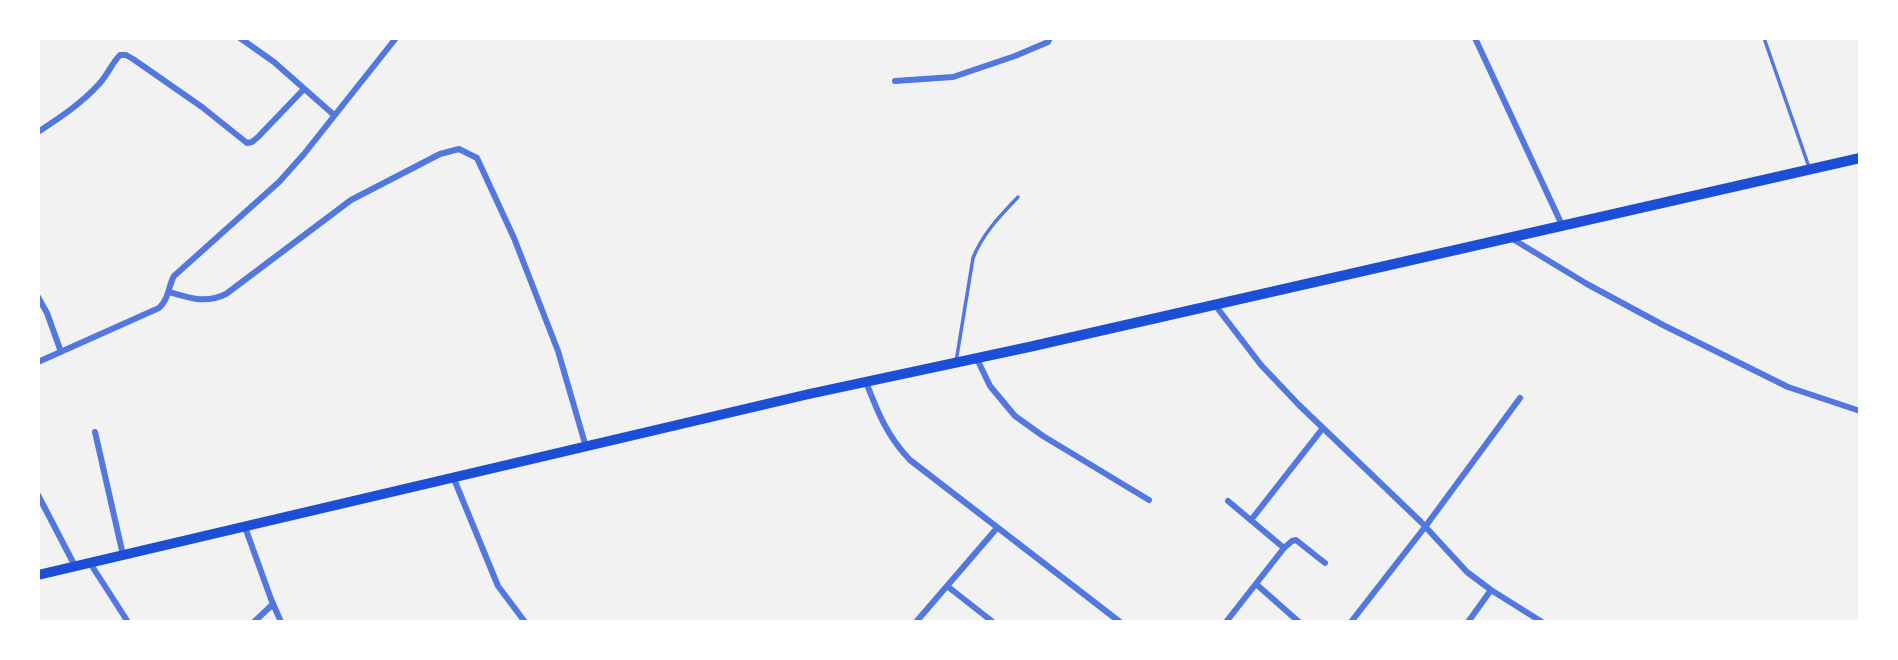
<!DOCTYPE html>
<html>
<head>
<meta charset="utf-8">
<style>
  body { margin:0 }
  #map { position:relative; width:1898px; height:660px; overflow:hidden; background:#f2f2f2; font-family:"Golos Text",sans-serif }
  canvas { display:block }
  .frame { position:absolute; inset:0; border:40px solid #fff; pointer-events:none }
</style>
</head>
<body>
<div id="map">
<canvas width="1898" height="660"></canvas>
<div class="frame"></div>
</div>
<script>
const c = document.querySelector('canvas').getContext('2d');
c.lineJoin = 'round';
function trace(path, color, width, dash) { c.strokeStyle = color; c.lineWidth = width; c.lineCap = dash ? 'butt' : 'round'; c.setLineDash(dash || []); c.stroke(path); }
trace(new Path2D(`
  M1764,38L1809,167
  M956,362L973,258C983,233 1000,216 1018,197`), '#5277de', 3.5);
trace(new Path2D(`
  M240,38L274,62L334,115
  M1475,38L1562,225
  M895,81L953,77L1015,56L1048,42L1050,38
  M38,132C61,117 82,103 100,83C108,74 112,63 120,55H126L133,59L202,107L247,143L252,142L258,137L304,89
  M1511,238L1587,284L1663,325L1788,387L1860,411
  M169,292C189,298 206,304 226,294L351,200L440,154L459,149L477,158L514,238L558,351L586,447
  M38,297L47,313L61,352
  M1215,305L1261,365L1299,405L1421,522L1467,572L1491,590L1542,622
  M977,359L990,386L1015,416L1043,436L1149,500
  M38,362L159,308C169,299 168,287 174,276L279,182L304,154L396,38
  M866,382C878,413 887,436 910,460L1120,622
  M95,432L123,555
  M454,479L498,586L525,622
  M38,495L75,566
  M1228,501L1284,548
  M1251,520L1323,428
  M245,527L271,599L281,622
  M90,563L128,622
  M1256,584L1299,622
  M947,586L993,622
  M254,622L273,604
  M916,622L997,528
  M1226,622L1284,548L1292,541L1296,540L1325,563
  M1351,622L1425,527L1520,398
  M1468,622L1491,590`), '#5277de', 6);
trace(new Path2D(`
  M38,575L809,394L1029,347L1860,158`), '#1d4ed8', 10);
</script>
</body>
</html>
